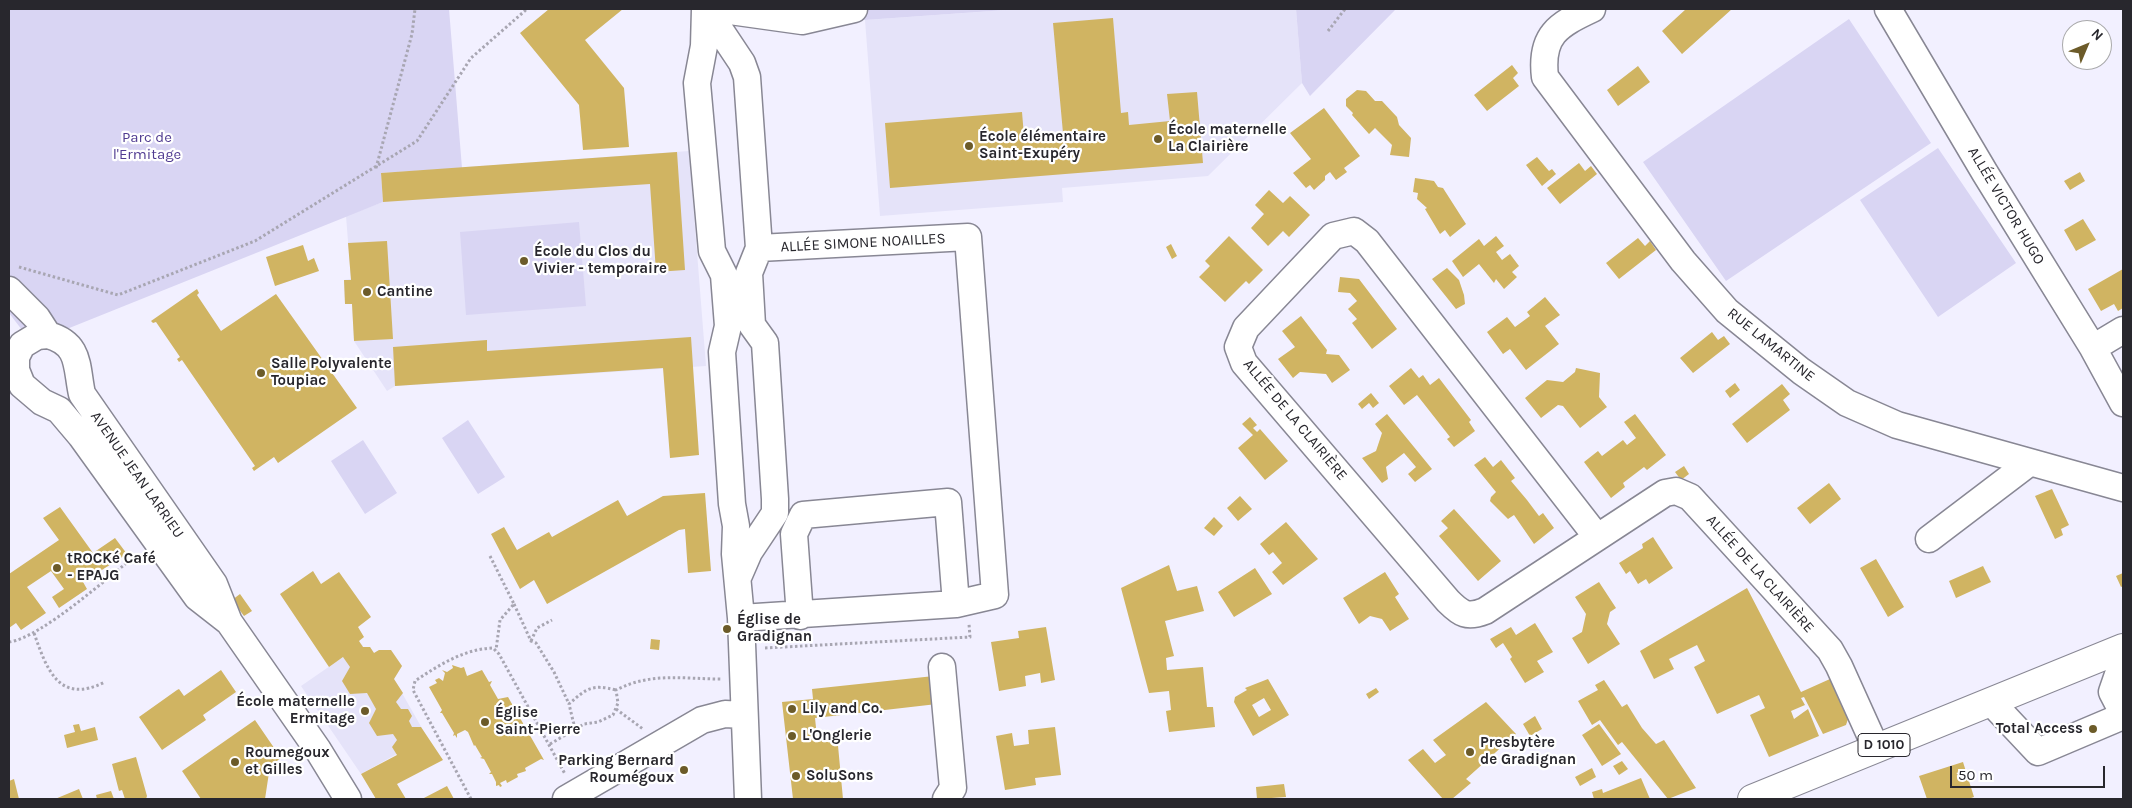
<!DOCTYPE html>
<html>
<head>
<meta charset="utf-8">
<style>
  body { margin:0 }
  #map { position:relative; width:2132px; height:808px; overflow:hidden; background:#f2f0ff; font-family:Karla,sans-serif }
  canvas { display:block }
  .frame { position:absolute; inset:0; border:10px solid #28272d; pointer-events:none }
  .north { position:absolute; left:2062px; top:20px; width:50px; height:50px; box-sizing:border-box; background:#fff; border:1px solid #a9a9ab; border-radius:50%; rotate:45deg; font-size:14px; font-weight:700; line-height:20px; text-align:center; color:#28272d }
  .north::after { content:''; display:block; margin:auto; width:18px; height:22px; background:#6c5b29; clip-path:polygon(50% 0,100% 100%,50% 72%,0 100%) }
  .scale { position:absolute; left:1950px; top:766px; width:155px; height:22px; box-sizing:border-box; border:2px solid #28272d; border-top:0; padding-left:6px; font-size:15px; line-height:18px; white-space:nowrap; color:#28272d; -webkit-text-stroke:4px #fff; paint-order:stroke }
</style>
</head>
<body>
<div id="map">
<canvas width="2132" height="808"></canvas>
<div class="frame"></div>
<div class="north">N</div>
<div class="scale">50 m</div>
</div>
<script>
const c = document.querySelector('canvas').getContext('2d');
c.lineJoin = 'round';
function fillPath(path, color) { c.fillStyle = color; c.fill(path, 'evenodd'); }
function trace(path, color, width, dash) { c.strokeStyle = color; c.lineWidth = width; c.lineCap = dash ? 'butt' : 'round'; c.setLineDash(dash || []); c.stroke(path); }
function label(font, color, halo, rows, align = 'center') {
  c.font = font + ' Karla,sans-serif'; c.lineWidth = 4.5; c.setLineDash([]); c.textBaseline = 'middle'; c.strokeStyle = halo; c.fillStyle = color; for (const [text, x, y, turn = 0] of rows) {
    c.save(); c.translate(x, y); c.rotate((+turn || 0) * Math.PI / 180); c.textAlign = isNaN(turn) ? turn : align; if (halo) c.strokeText(text, 0, 0); c.fillText(text, 0, 0); c.restore();
  }
}
fillPath(new Path2D(`
  M1020,9H1296L1302,83L1208,176L1062,188L1063,202L880,216L865,20Z
  M689,151L706,366L395,386L387,391L354,341L352,304H345L344,280L351,279L346,216L383,202L381,173Z
  M362,644L363,647H370L374,653L379,650H391L402,666L394,679L427,737L361,774L301,686Z`), '#e5e3f9');
fillPath(new Path2D(`
  M9,9H449L462,168L381,173L383,202L32,343L9,313Z
  M750,9H1020L865,20L751,18Z
  M1296,9H1396L1310,96L1302,83Z
  M1849,19L1931,143L1726,281L1643,162Z
  M1938,148L2016,263L1938,317L1860,200Z
  M579,222L586,306L466,315L460,232Z
  M468,420L505,477L478,494L442,438Z
  M363,440L397,493L365,514L331,461Z`), '#d9d5f3');
fillPath(new Path2D(`
  M549,9H623L585,40L624,88L629,147L583,150L579,105L520,33Z
  M1686,9H1732L1682,54L1662,31Z
  M1113,18L1121,113L1128,112L1129,125L1170,121L1167,94L1197,92L1203,163L890,188L885,123L1022,112L1024,136L1063,133L1053,23Z
  M1512,65L1518,73L1513,78L1519,86L1487,111L1474,95Z
  M1638,66L1650,82L1618,106L1607,90Z
  M1357,90L1366,91L1375,101H1382L1397,117L1399,125L1411,138L1409,157L1390,155L1392,145L1375,128L1369,134L1352,115L1353,113L1346,106V99Z
  M1324,108L1360,156L1344,168L1347,172L1336,180L1330,172L1325,176V180L1314,190L1310,185L1306,188L1293,173L1311,159L1290,133Z
  M677,152L685,270L656,272L650,184L383,202L381,173Z
  M1537,157L1549,171L1552,169L1556,174L1542,186L1526,165Z
  M1579,163L1585,171L1591,166L1597,174L1560,204L1547,188Z
  M2080,172L2085,181L2070,190L2064,181Z
  M1415,178L1434,181L1438,187L1443,188L1466,224L1450,237L1445,230L1440,234L1425,209L1427,208L1417,199L1418,193L1413,192Z
  M1269,190L1283,203L1290,196L1310,215L1289,237L1283,231L1268,246L1251,228L1264,214L1255,205Z
  M2083,219L2096,240L2076,251L2064,230Z
  M1229,236L1263,270L1249,284L1246,281L1225,302L1199,277L1210,266L1205,261Z
  M1496,236L1504,246L1496,252L1502,260L1510,254L1519,266L1512,272L1517,277L1504,289L1496,279L1494,283L1479,264L1463,277L1452,261L1479,239L1484,246Z
  M1638,238L1645,246L1650,241L1656,250L1619,279L1606,263Z
  M387,241L393,339L354,341L352,304H345L344,280H351L348,243Z
  M1171,244L1177,256L1172,259L1166,247Z
  M303,245L308,261L314,258L319,271L275,286L266,257Z
  M1447,268L1459,280L1464,295L1465,304L1456,309L1432,279Z
  M2123,269V308L2118,311L2114,304L2101,311L2088,289Z
  M1340,277L1359,279L1397,329L1372,349L1352,323L1357,319L1348,309L1357,301L1350,293L1338,292Z
  M197,289L199,293L197,295L221,331L276,294L357,408L278,463L274,457L254,471L252,468L255,466L182,360L179,362L177,359L180,357L156,322L153,323L151,321Z
  M1545,297L1560,315L1545,326L1559,344L1526,370L1510,349L1503,354L1487,332L1507,317L1515,327L1530,316L1527,312Z
  M1301,316L1327,350L1326,354L1339,355L1350,370L1332,383L1326,374L1300,372L1293,378L1278,359L1295,347L1282,331Z
  M1712,332L1718,340L1724,336L1730,344L1693,373L1680,358Z
  M691,337L699,455L670,458L663,368L395,386L393,347L487,340V351Z
  M1411,368L1419,378L1423,375L1430,385L1439,378L1471,420L1469,422L1475,431L1454,447L1447,439L1450,437L1417,395L1404,405L1389,386Z
  M1576,368L1600,373L1599,397L1607,407L1580,428L1563,406L1558,405L1541,418L1525,398L1547,380L1563,382L1575,372Z
  M1735,383L1740,390L1730,398L1725,391Z
  M1782,384L1790,394L1783,400L1790,410L1747,443L1732,424Z
  M1371,393L1379,403L1373,408L1369,403L1362,409L1358,404Z
  M1387,414L1432,469L1415,482L1408,474L1416,467L1404,453L1386,467L1388,479L1382,483L1362,458L1376,451L1382,433L1375,424Z
  M1635,414L1666,455L1647,470L1644,467L1623,483L1625,487L1611,498L1584,462L1598,451L1602,456L1623,440L1627,445L1636,438L1624,422Z
  M1250,417L1257,425L1253,428L1257,432L1260,429L1288,461L1265,480L1238,448L1253,435L1242,424Z
  M1485,457L1493,467L1501,460L1515,478L1511,481L1527,500L1539,516L1543,513L1554,528L1534,544L1514,515L1508,519L1490,501L1491,497L1496,492L1474,465Z
  M1684,466L1689,474L1681,480L1675,472Z
  M1829,483L1841,499L1810,524L1797,508Z
  M2052,489L2069,525L2061,529L2063,535L2055,539L2035,496Z
  M705,493L711,571L688,573L685,529L679,530L547,604L534,580L520,589L491,534L504,527L517,550L549,532L552,537L618,500L627,516L663,496Z
  M1240,496L1252,509L1238,521L1227,508Z
  M60,507L93,553L115,538L127,554L83,582L87,589L59,608L52,597L64,589L51,571L27,587L46,613L21,630L16,623L9,628V574L59,540L43,518Z
  M1454,509L1501,561L1478,581L1439,536L1448,528L1441,521Z
  M1214,517L1223,526L1214,536L1204,528Z
  M1286,522L1318,559L1283,585L1272,572L1282,563L1273,552L1269,555L1260,544Z
  M1653,537L1673,568L1649,584L1646,579L1638,584L1630,571L1626,574L1619,563L1643,548L1642,544Z
  M1876,559L1904,607L1888,617L1860,568Z
  M1169,565L1177,591L1197,586L1204,611L1165,621L1174,656L1166,658L1167,670L1203,667L1207,707H1213L1215,727L1169,732L1166,711L1171,710L1169,691L1149,693L1121,588Z
  M1983,566L1991,582L1956,598L1949,581Z
  M1255,568L1272,594L1234,617L1218,592Z
  M313,571L321,584L339,572L371,617L358,627L364,637L359,641L363,647H370L374,653L379,650H391L402,666L394,679L403,693L396,702L401,709H408L412,716L409,721L412,727H421L443,760L397,784L406,799H376L361,774L397,755L392,747L397,740L393,734L377,736L369,723L376,709L367,693L350,694L342,681L350,667L343,657L329,667L280,594Z
  M1385,572L1399,594L1395,597L1409,619L1390,631L1382,619L1370,616L1359,624L1343,598Z
  M2123,573V586L2121,587L2116,576Z
  M1599,582L1616,608L1610,612L1607,624L1620,644L1588,664L1572,638L1582,632L1586,614L1575,597Z
  M1747,588L1801,692L1830,679L1849,716L1846,725L1823,734L1804,697L1801,698L1805,705L1791,711L1794,719L1808,709L1819,736L1769,757L1750,715L1765,708L1759,695L1717,714L1694,667L1705,661L1697,645L1669,659L1674,669L1654,679L1640,651Z
  M240,594L252,611L244,616L232,600Z
  M1535,623L1553,652L1537,661L1544,672L1525,683L1510,659L1512,657L1503,643L1496,648L1490,639L1511,627L1516,635Z
  M1046,627L1055,680L1041,683L1040,673L1025,676L1026,686L999,691L991,642L1019,638L1018,631Z
  M651,639L660,640L659,650L650,649Z
  M452,665L461,668L464,667L467,676L482,670L489,682L492,681L490,685L498,699L508,697L544,760L541,759L525,768L526,771L517,774L518,777L507,783L506,780L500,783L502,786L500,787L499,785L496,786V782L492,774H489L491,772L484,759L480,758L482,757L475,745L474,746L468,732L465,730L457,734V738L455,735L453,736L454,733L442,713H440L442,710L429,687L437,683L435,680L439,678L443,681L445,673L442,670L447,672L453,668Z
  M221,670L236,692L203,715L206,720L162,750L139,717L177,690L179,689L184,696Z
  M934,676L937,704L815,718L817,737L837,735L843,799H793L782,702L813,699L812,689Z
  M1268,679L1289,715L1253,736L1234,702L1235,697L1247,690L1245,688ZM1264,698L1271,710L1259,717L1252,705Z
  M1604,680L1622,707L1627,704L1642,728L1656,744L1664,740L1696,788L1668,799L1622,742L1618,745L1600,720L1592,725L1578,701L1598,690L1595,685Z
  M1376,688L1379,692L1369,699L1366,694Z
  M1486,702L1516,734L1466,779L1471,783L1452,799H1443L1408,760L1423,749L1435,763L1446,755L1433,740Z
  M1535,716L1542,729L1530,736L1523,724Z
  M255,720L281,758L270,766L265,799H201L182,771Z
  M79,724L81,731L95,727L98,740L67,748L64,735L75,732L73,725Z
  M1599,724L1621,754L1602,766L1582,735Z
  M1055,727L1061,775L1035,778L1036,785L1005,790L996,736L1012,733L1014,746L1029,744L1028,730Z
  M136,757L147,796L146,799H125L122,790L119,791L112,764Z
  M1622,761L1628,769L1619,775L1613,766Z
  M1963,762L1974,797L1968,799H1927L1919,776Z
  M1592,768L1596,777L1580,786L1575,777Z
  M1641,778L1650,799H1594L1592,792L1602,789L1603,793Z
  M14,779L19,799H9V781Z
  M1284,784L1286,797L1257,799L1256,787Z
  M447,786L454,799H422Z
  M79,789L83,799H55Z
  M111,791L114,799H97L96,795Z`), '#d0b462');
const minor = new Path2D(`
  M705,9L704,46L697,83L712,251L724,275L728,326L722,352L732,504L736,526L735,554L741,618L748,799
  M706,9L742,63L747,77L759,248L749,273L752,325L765,343L775,499V513L749,552L739,575
  M716,9L802,21L854,9
  M1592,9C1558,25 1540,35 1545,77L1683,261L1727,311L1801,371L1847,403L1897,425L2123,488
  M1888,9L1985,173L2093,348L2123,403
  M759,248L968,237L995,595L956,604
  M9,290L37,318L48,335
  M48,335C81,344 76,367 82,394L214,584L229,622L197,597L81,436L59,410L42,402L22,385L16,370V357L22,345L37,336Z
  M2093,348L2123,330
  M1597,537L1367,241L1354,231L1333,236L1246,328L1238,347L1244,363L1448,601C1461,614 1467,618 1485,611L1665,493L1676,491L1690,497L1830,650L1839,666L1876,748
  M1929,539L2029,463
  M741,618L956,604L948,502L803,515L794,534L800,616
  M229,622L318,750L348,799
  M2123,660L2112,692L2123,713
  M942,667L953,788L946,799
  M1991,702L2038,752L2123,716
  M566,799L702,720L725,714L743,715`);
const major = new Path2D(`
  M1752,799L2123,648`);
trace(minor, '#888794', 29);
trace(major, '#888794', 30);
trace(new Path2D(`
  M1328,31L1345,9
  M376,168L412,34L415,9
  M19,267L118,295L255,241L417,141L471,58L527,9
  M490,556L514,604L500,620L496,650
  M514,604L531,641L536,643L554,672L569,704
  M34,633C47,670 59,705 105,682
  M531,641L537,628L552,620
  M9,642C41,638 109,576 138,554
  M765,648L970,637L969,624
  M616,709L643,729
  M575,729L569,704C587,688 592,684 616,690
  M550,744L584,724L598,722L613,715L618,703L616,690C651,672 683,679 721,679
  M471,799L413,690L415,681C439,665 464,649 493,648L499,654L565,774`), '#a8a6b2', 3, [2.5, 2.5]);
trace(minor, '#fff', 26);
trace(major, '#fff', 28);
for (const [x, y, r, color] of [
  [1158,139,5,"#6c5b29"],
  [969,146,5,"#6c5b29"],
  [524,261,5,"#6c5b29"],
  [367,292,5,"#6c5b29"],
  [261,373,5,"#6c5b29"],
  [57,568,5,"#6c5b29"],
  [727,629,5,"#6c5b29"],
  [792,709,5,"#6c5b29"],
  [365,711,5,"#6c5b29"],
  [485,722,5,"#6c5b29"],
  [2093,729,5,"#6c5b29"],
  [792,736,5,"#6c5b29"],
  [1470,752,5,"#6c5b29"],
  [235,762,5,"#6c5b29"],
  [684,770,5,"#6c5b29"],
  [796,776,5,"#6c5b29"]
]) { const dot = new Path2D(); dot.arc(x, y, r, 0, 2 * Math.PI); c.fillStyle = color; c.fill(dot); trace(dot, '#fff', 2); }
for (const [x, y, w] of [
  [1884,745,52]
]) { const box = new Path2D(); box.roundRect(x - w / 2, y - 11.5, w, 23, 4); c.fillStyle = '#fff'; c.fill(box); trace(box, '#28272d', 1); }
label('bold 14px', '#28272d', null, [
  ["D 1010",1884,745]
]);
label('bold 15px', '#28272d', '#fff', [
  ["École maternelle",1168,130],
  ["La Clairière",1168,147],
  ["École élémentaire",979,137],
  ["Saint-Exupéry",979,154],
  ["École du Clos du",534,252],
  ["Vivier - temporaire",534,269],
  ["Cantine",377,292],
  ["Salle Polyvalente",271,364],
  ["Toupiac",271,381],
  ["tROCKé Café",67,559],
  ["- EPAJG",67,576],
  ["Église de",737,620],
  ["Gradignan",737,637],
  ["École maternelle",355,702,"right"],
  ["Ermitage",355,719,"right"],
  ["Lily and Co.",802,709],
  ["Église",495,713],
  ["Saint-Pierre",495,730],
  ["Total Access",2083,729,"right"],
  ["L'Onglerie",802,736],
  ["Presbytère",1480,743],
  ["de Gradignan",1480,760],
  ["Roumegoux",245,753],
  ["et Gilles",245,770],
  ["Parking Bernard",674,761,"right"],
  ["Roumégoux",674,778,"right"],
  ["SoluSons",806,776]
], 'left');
label('15px', '#503b91', '#fff', [
  ["Parc de",147,138],
  ["l'Ermitage",147,155]
]);
label('15px', '#28272d', '#fff', [
  ["ALLÉE VICTOR HUGO",2006,206,59],
  ["ALLÉE SIMONE NOAILLES",863,243,-3],
  ["RUE LAMARTINE",1771,345,39],
  ["ALLÉE DE LA CLAIRIÈRE",1295,420,50],
  ["AVENUE JEAN LARRIEU",137,475,55],
  ["ALLÉE DE LA CLAIRIÈRE",1760,574,48]
]);
</script>
</body>
</html>
